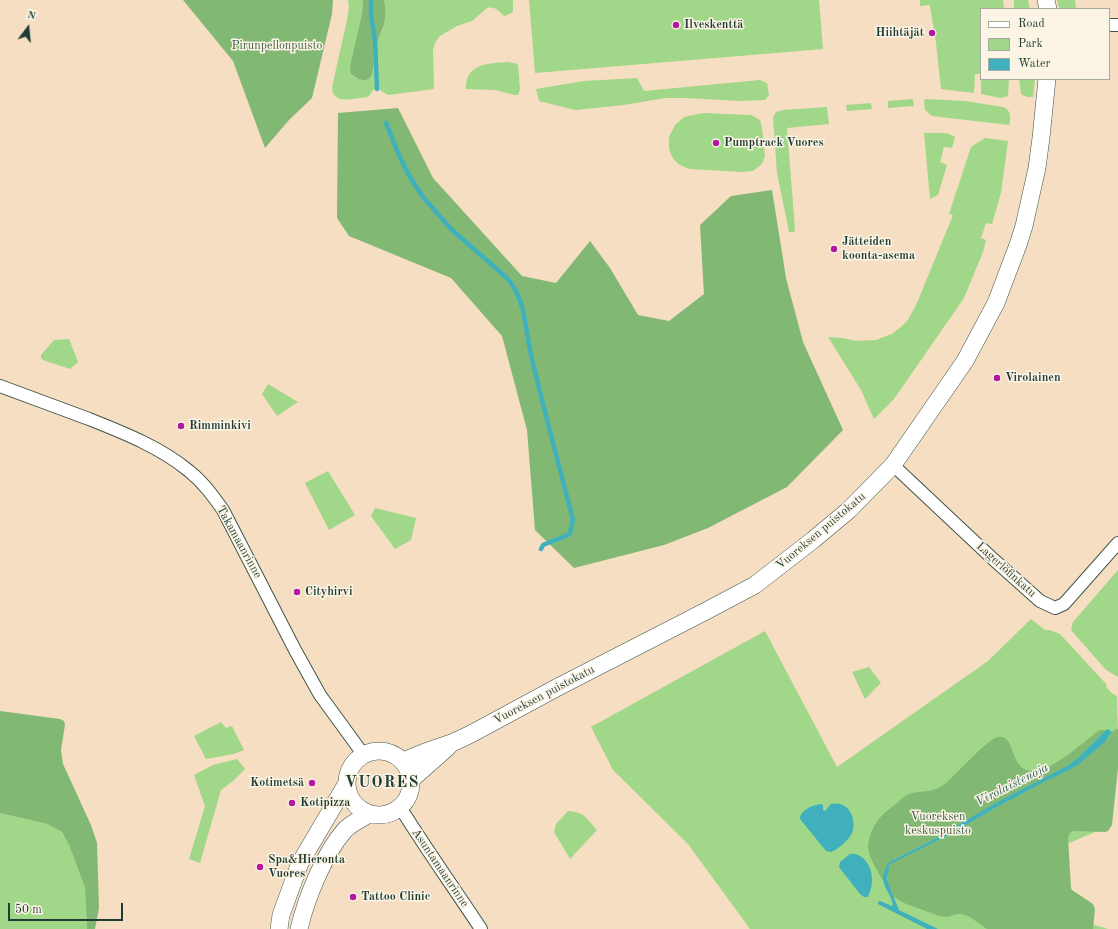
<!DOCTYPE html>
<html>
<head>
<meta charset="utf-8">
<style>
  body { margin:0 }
  #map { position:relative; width:1118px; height:929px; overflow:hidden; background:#f5dec2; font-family:"Old Standard TT",serif }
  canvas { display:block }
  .legend { position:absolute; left:980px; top:8px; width:130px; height:72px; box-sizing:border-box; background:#fcf5e5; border:1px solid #a4ab9e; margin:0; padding:5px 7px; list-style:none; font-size:12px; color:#1f3d34 }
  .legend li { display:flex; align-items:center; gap:8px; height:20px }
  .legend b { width:20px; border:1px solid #a4ab9e }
  .north { position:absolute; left:8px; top:8px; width:40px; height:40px; -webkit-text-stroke:3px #fcf5e5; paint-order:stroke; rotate:16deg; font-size:11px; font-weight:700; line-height:16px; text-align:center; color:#1f3d34 }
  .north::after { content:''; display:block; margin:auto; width:14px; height:18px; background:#1f3d34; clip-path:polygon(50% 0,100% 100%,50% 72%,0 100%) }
  .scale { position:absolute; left:8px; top:903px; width:115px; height:18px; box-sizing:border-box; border:2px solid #1f3d34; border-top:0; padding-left:5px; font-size:12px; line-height:14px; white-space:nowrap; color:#1f3d34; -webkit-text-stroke:3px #fcf5e5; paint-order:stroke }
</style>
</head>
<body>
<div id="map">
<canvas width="1118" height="929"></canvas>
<ul class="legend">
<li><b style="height:5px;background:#fff"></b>Road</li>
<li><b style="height:11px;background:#a1d788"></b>Park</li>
<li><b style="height:11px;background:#40b0bc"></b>Water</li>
</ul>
<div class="north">N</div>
<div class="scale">50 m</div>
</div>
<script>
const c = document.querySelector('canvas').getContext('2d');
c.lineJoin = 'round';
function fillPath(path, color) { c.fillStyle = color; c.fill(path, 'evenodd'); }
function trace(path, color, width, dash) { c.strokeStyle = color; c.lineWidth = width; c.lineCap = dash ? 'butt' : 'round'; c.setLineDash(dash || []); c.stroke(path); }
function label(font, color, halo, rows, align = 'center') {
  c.font = font + ' "Old Standard TT",serif'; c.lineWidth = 3; c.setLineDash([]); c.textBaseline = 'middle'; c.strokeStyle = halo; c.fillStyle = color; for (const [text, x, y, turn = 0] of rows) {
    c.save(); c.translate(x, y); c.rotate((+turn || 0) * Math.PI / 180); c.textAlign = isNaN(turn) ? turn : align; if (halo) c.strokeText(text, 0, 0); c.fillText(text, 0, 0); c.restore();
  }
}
fillPath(new Path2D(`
  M348,0H363L362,14L351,74L356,78L362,80L372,73L374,47L383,29L385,9L384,0H513V12L512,13L504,16C499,11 495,6 487,8L472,21L457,26L440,36L436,41L433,49L434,89L388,95L378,89L373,90L369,96L367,97C355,98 332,106 332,87L347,20L349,8Z
  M529,0H819L823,49L535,73Z
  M920,0H1003L1004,9H981V74H975L974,93L941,89L936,43L930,6L929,5L920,6Z
  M1014,0H1028L1030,9H1014Z
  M1057,0H1075L1076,9H1060L1058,4Z
  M508,62L518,64L520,89L518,95H515L495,90L466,89C465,64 488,63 508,62Z
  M981,77V79H1009L1008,96L1001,98L981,94Z
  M637,78L644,91L760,80L767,83L769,95L765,100L740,101L687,98H665L624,105L575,110L539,101L536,89L584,81Z
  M1019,79H1035L1033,97H1027L1021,94Z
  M913,99L914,106L888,108V101Z
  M925,99L965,101L1003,107C1011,110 1010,116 1010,123L1009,125L932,116L925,110L924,101Z
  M871,103L872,109L847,111L846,105Z
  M827,107L829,124L787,128L795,229L794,232H789L777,173L773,117L776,112L783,110Z
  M703,113L751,115L760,120L762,128L765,156L762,164L753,171L742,172L689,169L678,164L672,157L669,149V137L675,125L684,117Z
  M924,133C934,133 948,131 955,137L952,148L944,147L940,162L947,165L938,195L930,199Z
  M985,138L1008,141L1001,193L992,224L986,223L981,238L986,240L983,252L964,298L894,399L874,419L861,390L828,337L842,338L856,341L876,340L892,334L902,326L908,320L917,303L953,215L949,214L971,147Z
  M69,339L78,362L70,369L43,360L41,358V355L54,340Z
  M268,384L298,402L277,416L262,394Z
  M328,471L355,515L329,530L305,483Z
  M375,508L416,518L411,540L395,549L371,516Z
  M1118,570V677L1106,670L1071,630L1073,622Z
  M1031,619L1045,630H1050L1060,634L1107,685L1106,687L1113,694L1117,696L1118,736L1111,825L1037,857L1027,904L1108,929H750L688,844L613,770L591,727L765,631L837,767L988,661Z
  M869,667L881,683L865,699L852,672Z
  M221,722L226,728L232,726L244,750L234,754L206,759L194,736Z
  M237,759L245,769L233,781L221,790L200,863L189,859L205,806L194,775L213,765Z
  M568,811C585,812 587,819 597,830L570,859L554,832L556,824Z
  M0,813L47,824L62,832L69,845L85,888L87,929H0Z`), '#a1d788');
fillPath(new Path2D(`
  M183,0H333L332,14L312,98L289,120L265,148L233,61Z
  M363,0H384C386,10 386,21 382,30C380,36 376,42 374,47C372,56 377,79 365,80C360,81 355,77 351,74L350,67L362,14Z
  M398,108L433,178L522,276L556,283L590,241L610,268L638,315L669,321L704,294L700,225L731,196L772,190L786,278L803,342L843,430L787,487L708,528L664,545L574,568L535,530L527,430L502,336L451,278L349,236L337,218L338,113Z
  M0,711L60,719L64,721L65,725L61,750L63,764L91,825L97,843L99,908L95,929H87L85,888L69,845L62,832L47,824L0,813Z
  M1118,729V768L1112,825L1108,831L1105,832L1073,831L1070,833L1068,838L1071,888L1072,890L1093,904L1095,909L1093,929H987L970,917L962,914H957L947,917L939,916L904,903L894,897C889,886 883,873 892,862L949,835L995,808L1044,782L1069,770L1108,739C1111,734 1112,730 1118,729Z
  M1101,730H1106L1079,757L1067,766L944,833L931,841L894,859L887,866L884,874L883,881C878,871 869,859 868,847C868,842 870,837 871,833C877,818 885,812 897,803C900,800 904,796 909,794C924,789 931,795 946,783C957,774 987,739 998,737C1018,733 1007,778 1040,770C1057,766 1084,742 1098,731Z`), '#80b874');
fillPath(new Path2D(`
  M1108,729L1112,732L1105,742L1079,764L1069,770L1044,782L995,808L949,835L890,864L889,867L887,879L892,893L899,910L938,929H927L878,904V902L880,901L892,906L893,905C891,893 880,885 884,872C886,867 887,864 891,861L931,841L994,804L1067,766L1079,757L1106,730Z
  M821,804L823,805V810L825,811L831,804C834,804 837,803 840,804C852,807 856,823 852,833C848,841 838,849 831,852L826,851L800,819C800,810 813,805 821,804Z
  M850,854C864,852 873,869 872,881C872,886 870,892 868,897H864L860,894L839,867L840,862Z`), '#40b0bc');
trace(new Path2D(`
  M371,0V15L375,40L377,89
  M386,123L399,155L408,174L423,197L452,230L506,277C526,298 525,328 531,355C544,410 559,465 573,520L570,533L568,535L543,545L541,549`), '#40b0bc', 4.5);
const minor = new Path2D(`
  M1109,25H1118
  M0,386C30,397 59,408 89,419C124,433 160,447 189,471C203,482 213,496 223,510L295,650L320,695L363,754
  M893,465L993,559L1040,601L1055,608L1064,604L1118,543
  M400,807C426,849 454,888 481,929`);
const secondary = new Path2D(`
  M1046,0L1048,9
  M347 783a32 32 0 1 1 64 0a32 32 0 1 1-64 0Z
  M403,761L425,752L454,742L471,734L558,687L706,611L755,585L813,540L849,510L893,465L965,361L996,303L1018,245L1024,226L1037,168L1041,138L1047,79
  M412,779L448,747
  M279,929L281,915L300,863L347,783
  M299,929C306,899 324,854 344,831C350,824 361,819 369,814`);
trace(minor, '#3f5549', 14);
trace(secondary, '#3f5549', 18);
trace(minor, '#fff', 12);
trace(secondary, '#fff', 17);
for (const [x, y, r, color] of [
  [676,25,4,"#b5179e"],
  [932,33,4,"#b5179e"],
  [716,143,4,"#b5179e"],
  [834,249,4,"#b5179e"],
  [997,378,4,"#b5179e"],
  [181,426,4,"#b5179e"],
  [297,592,4,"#b5179e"],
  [312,783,4,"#b5179e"],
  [292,803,4,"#b5179e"],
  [260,867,4,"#b5179e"],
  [353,897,4,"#b5179e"]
]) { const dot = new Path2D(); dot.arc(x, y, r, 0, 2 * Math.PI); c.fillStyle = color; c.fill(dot); trace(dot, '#fcf5e5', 1.5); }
label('bold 12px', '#1f3d34', '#fcf5e5', [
  ["Ilveskenttä",684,25],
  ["Hiihtäjät",924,33,"right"],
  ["Pumptrack Vuores",724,143],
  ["Jätteiden",842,242],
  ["koonta-asema",842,256],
  ["Virolainen",1005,378],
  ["Rimminkivi",189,426],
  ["Cityhirvi",305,592],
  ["Kotimetsä",304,783,"right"],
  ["Kotipizza",300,803],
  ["Spa&Hieronta",268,860],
  ["Vuores",268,874],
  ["Tattoo Clinic",361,897]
], 'left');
label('12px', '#395c45', '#fcf5e5', [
  ["Pirunpellonpuisto",277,46],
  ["Vuoreksen",938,817],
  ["keskuspuisto",938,831]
]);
label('12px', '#1f3d34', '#fcf5e5', [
  ["Vuoreksen puistokatu",821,531,-40],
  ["Takamaanrinne",239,542,61],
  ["Lagerlöfinkatu",1006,570,42],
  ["Vuoreksen puistokatu",544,695,-28],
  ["Asuntamaanrinne",440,868,56]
]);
label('italic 13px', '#29605d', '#fcf5e5', [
  ["Virolaistenoja",1012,785,-27]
]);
c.letterSpacing = '1px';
label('bold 16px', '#1f3d34', '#fcf5e5', [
  ["VUORES",382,783]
]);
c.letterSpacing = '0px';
</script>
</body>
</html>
